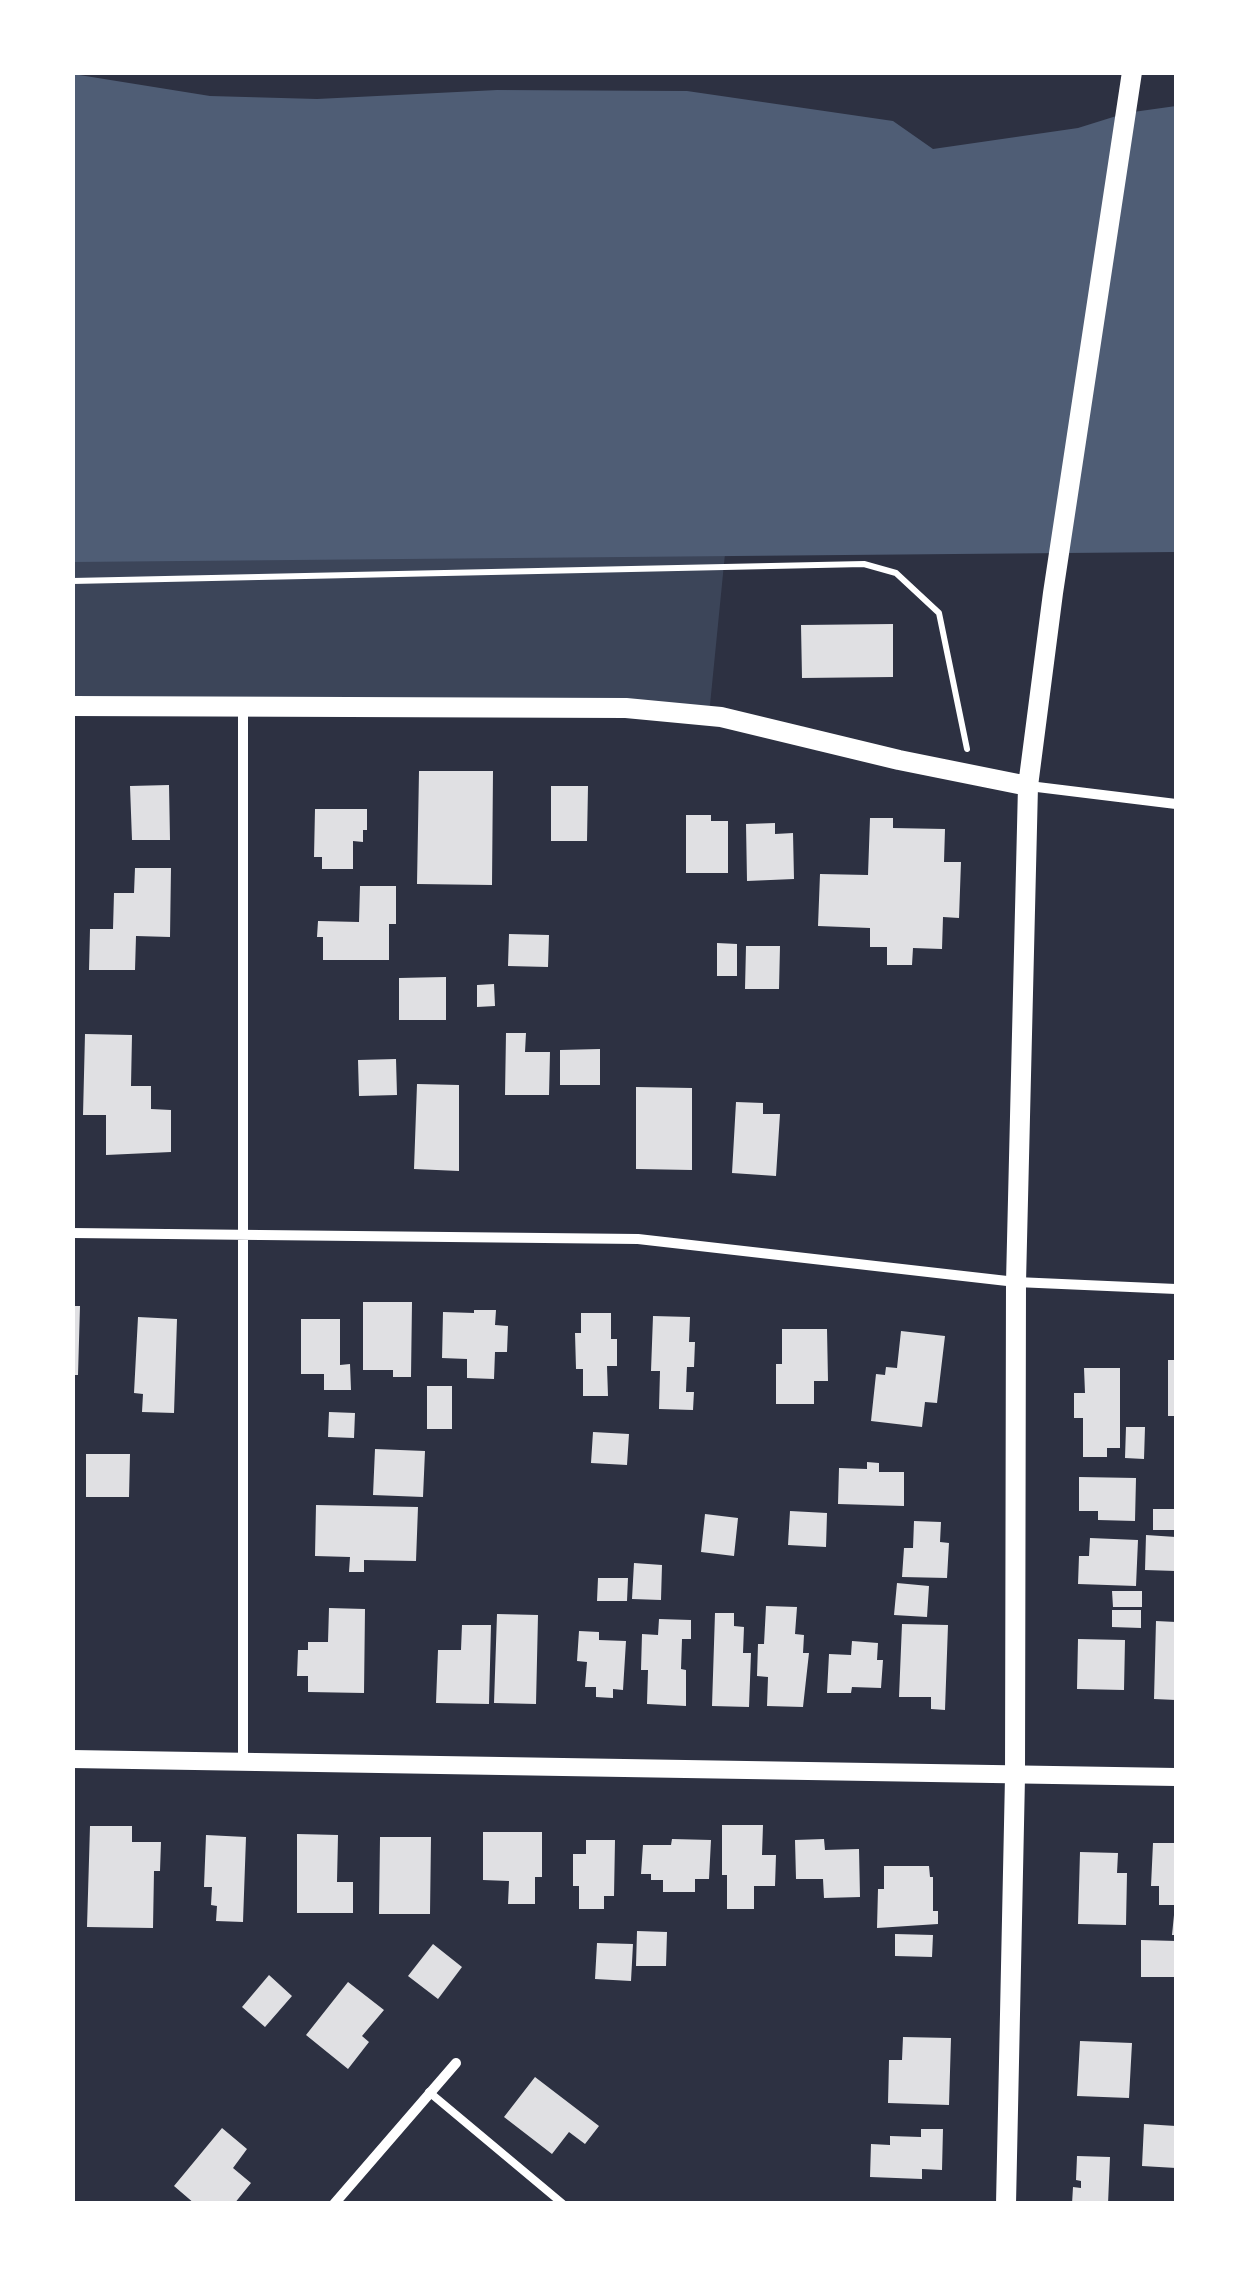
<!DOCTYPE html>
<html>
<head>
<meta charset="utf-8">
<style>
  body { margin:0 }
  #map { position:relative; width:1249px; height:2276px; overflow:hidden; background:#2d3142; font-family:Lato,sans-serif }
  canvas { display:block }
  .frame { position:absolute; inset:0; border:75px solid #fff; pointer-events:none }
</style>
</head>
<body>
<div id="map">
<canvas width="1249" height="2276"></canvas>
<div class="frame"></div>
</div>
<script>
const c = document.querySelector('canvas').getContext('2d');
c.lineJoin = 'round';
function fillPath(path, color) { c.fillStyle = color; c.fill(path, 'evenodd'); }
function trace(path, color, width, dash) { c.strokeStyle = color; c.lineWidth = width; c.lineCap = dash ? 'butt' : 'round'; c.setLineDash(dash || []); c.stroke(path); }
fillPath(new Path2D(`
  M725,554L709,715L73,706L72,561Z`), '#3c4559');
fillPath(new Path2D(`
  M73,74L210,96L317,99L497,90L687,91L893,121L933,149L1078,128L1126,113L1176,106V552L73,562Z`), '#4f5d75');
fillPath(new Path2D(`
  M893,624V677L802,678L801,625Z
  M419,771H493L492,885L417,884Z
  M169,785L170,840H132L130,786Z
  M551,786H588L587,841H551Z
  M315,809H367V830H363V842L353,841V869H322V857H314Z
  M686,815H711V821H728V873H686Z
  M870,818H893V828L945,829L944,862H961L959,918L943,917L942,949L913,948L912,965H887V947H870V928L818,926L820,874L868,875Z
  M775,823V834L793,833L794,879L747,881L746,824Z
  M135,868H171L170,937L136,936L135,970H89L90,929H113L114,893H134Z
  M360,886H396V924H389V960H323V937H317L318,921L359,922Z
  M509,934L549,935L548,967L508,966Z
  M717,943L737,944V976H717Z
  M746,946H780L779,989H745Z
  M446,977V1020H399V978Z
  M494,984L495,1006L477,1007V985Z
  M506,1033H526L525,1052H550L549,1095H505Z
  M85,1034L132,1035L131,1086H151V1109L171,1110V1152L106,1155V1115H83Z
  M600,1049V1085H560V1050Z
  M396,1059L397,1095L359,1096L358,1060Z
  M417,1084L459,1085V1171L414,1169Z
  M636,1087L692,1088V1170L636,1169Z
  M736,1102L763,1103V1114H780L776,1176L732,1173Z
  M363,1302H412L411,1377H393V1370H363Z
  M72,1306H80L78,1375H72Z
  M474,1310H496L495,1325L508,1326L507,1352H495L494,1379L467,1378V1359L442,1358L443,1312L474,1313Z
  M581,1313H611V1339H617V1366H607L608,1396H583V1369H576L575,1333H581Z
  M653,1316L690,1317L689,1342H695L694,1367H687L686,1392H694L693,1410L659,1409L660,1371H651Z
  M138,1317L177,1319L174,1413L142,1412L143,1394L134,1393Z
  M301,1319H340V1365L350,1364L351,1390H324V1374H301Z
  M782,1329H827L828,1381H814V1404H776V1364H782Z
  M901,1331L945,1336L937,1403L925,1402L922,1427L871,1421L876,1374L885,1375L886,1367L897,1368Z
  M1168,1360H1176V1416H1168Z
  M1084,1368H1120V1448H1107V1457H1083V1418H1074V1393H1085Z
  M427,1386H452V1429H427Z
  M329,1412L355,1413L354,1438L328,1437Z
  M1126,1427H1145L1144,1459L1125,1458Z
  M593,1432L629,1434L627,1465L591,1463Z
  M375,1449L425,1451L423,1497L373,1495Z
  M86,1454H130L129,1497H86Z
  M867,1462L879,1463V1472H904V1506L838,1504L839,1468L867,1469Z
  M1079,1477L1136,1478L1135,1521L1098,1520V1511H1079Z
  M316,1505L418,1507L416,1561L364,1560V1572H349L350,1557L315,1556Z
  M1153,1509H1176V1530H1153Z
  M790,1511L827,1513L826,1547L788,1545Z
  M705,1514L738,1518L734,1556L701,1552Z
  M914,1521L941,1522L940,1542L949,1543L947,1578L902,1577L904,1548H913Z
  M1146,1535L1176,1537V1571L1145,1570Z
  M1090,1538L1138,1540L1136,1586L1078,1584L1079,1556H1089Z
  M634,1563L662,1565L661,1600L632,1599Z
  M598,1578H628L627,1601H597Z
  M897,1583L929,1586L927,1617L894,1615Z
  M1112,1591H1142V1607H1113Z
  M766,1606L797,1607L795,1634L804,1635L803,1653H809L803,1707L767,1706L768,1677L757,1676L758,1644H764Z
  M329,1608L365,1609L364,1693L308,1692V1676H297L298,1650H308V1642H328Z
  M1112,1610H1141V1628L1112,1627Z
  M715,1613H734V1626L744,1627L743,1653H751L749,1707L712,1706Z
  M497,1614L538,1615L536,1704L494,1703Z
  M659,1619L691,1620V1639H682L681,1669L686,1670V1706L647,1704L648,1670H641L642,1634L658,1635Z
  M1156,1621L1176,1622V1700L1154,1699Z
  M902,1624L948,1625L945,1710L931,1709V1697H899Z
  M462,1625H491L489,1704L436,1703L438,1650H461Z
  M579,1631L599,1632V1640L626,1641L623,1690L613,1689V1698L596,1697V1687H585L587,1662L577,1661Z
  M1078,1639L1125,1640L1124,1690L1077,1689Z
  M852,1641L878,1643L877,1660H883L881,1688L852,1687L851,1693H827L829,1654L851,1655Z
  M722,1825H763L762,1855H776L775,1886H754V1909H727V1875H722Z
  M90,1826H132V1842H161L160,1871H154L153,1928L87,1927Z
  M483,1832H542V1877H535V1904H508L509,1881L483,1880Z
  M297,1834L338,1835L337,1882H353V1913H297Z
  M206,1835L246,1837L243,1922L216,1921L217,1906L211,1905L212,1887H204Z
  M380,1837H431L430,1914H379Z
  M672,1839L711,1840L709,1879H695V1892H663V1880H651V1874H641L643,1845H671Z
  M824,1839L825,1850L859,1849L860,1897L824,1898L823,1879H796L795,1840Z
  M586,1840H615L614,1896H604V1909H579V1886H573V1854H586Z
  M1153,1843H1176V1935H1172L1175,1905H1159V1886H1151Z
  M1080,1852L1118,1853L1117,1873H1127L1126,1925L1078,1924Z
  M884,1866H929L930,1877H933V1911H938V1924L877,1928L878,1889H884Z
  M637,1931L667,1932L666,1966H636Z
  M895,1934L933,1935L932,1957L895,1956Z
  M1141,1940L1176,1941V1977H1141Z
  M597,1943L633,1944L631,1981L595,1979Z
  M433,1944L462,1967L438,1999L408,1976Z
  M269,1975L292,1996L265,2027L242,2007Z
  M348,1982L384,2010L362,2036L369,2042L348,2069L306,2035Z
  M903,2037L951,2038L949,2105L888,2103L889,2060H902Z
  M1080,2041L1132,2043L1129,2098L1077,2096Z
  M535,2077L599,2126L585,2144L569,2132L552,2154L504,2117Z
  M1144,2124L1176,2126V2168L1142,2166Z
  M222,2128L247,2149L233,2168L251,2183L234,2204H195L174,2186Z
  M921,2129H943L942,2170L922,2169V2179L870,2177L871,2144L890,2145V2136L921,2137Z
  M1077,2156L1110,2157L1108,2204H1072L1073,2187L1081,2188V2181L1076,2180Z`), '#e0e0e3');
trace(new Path2D(`
  M72,581L864,564L896,573L939,613L967,749`), '#fff', 6);
trace(new Path2D(`
  M429,2092L563,2204`), '#fff', 8);
trace(new Path2D(`
  M243,708V1760
  M1029,786L1176,804
  M72,1233L638,1239L1016,1282L1176,1289
  M334,2204L456,2063`), '#fff', 10);
trace(new Path2D(`
  M72,1759L1176,1777`), '#fff', 18);
trace(new Path2D(`
  M72,706L626,708L721,717L899,760L1028,786
  M1006,2204L1015,1777L1016,1282L1028,786L1053,593L1132,72`), '#fff', 20);
</script>
</body>
</html>
